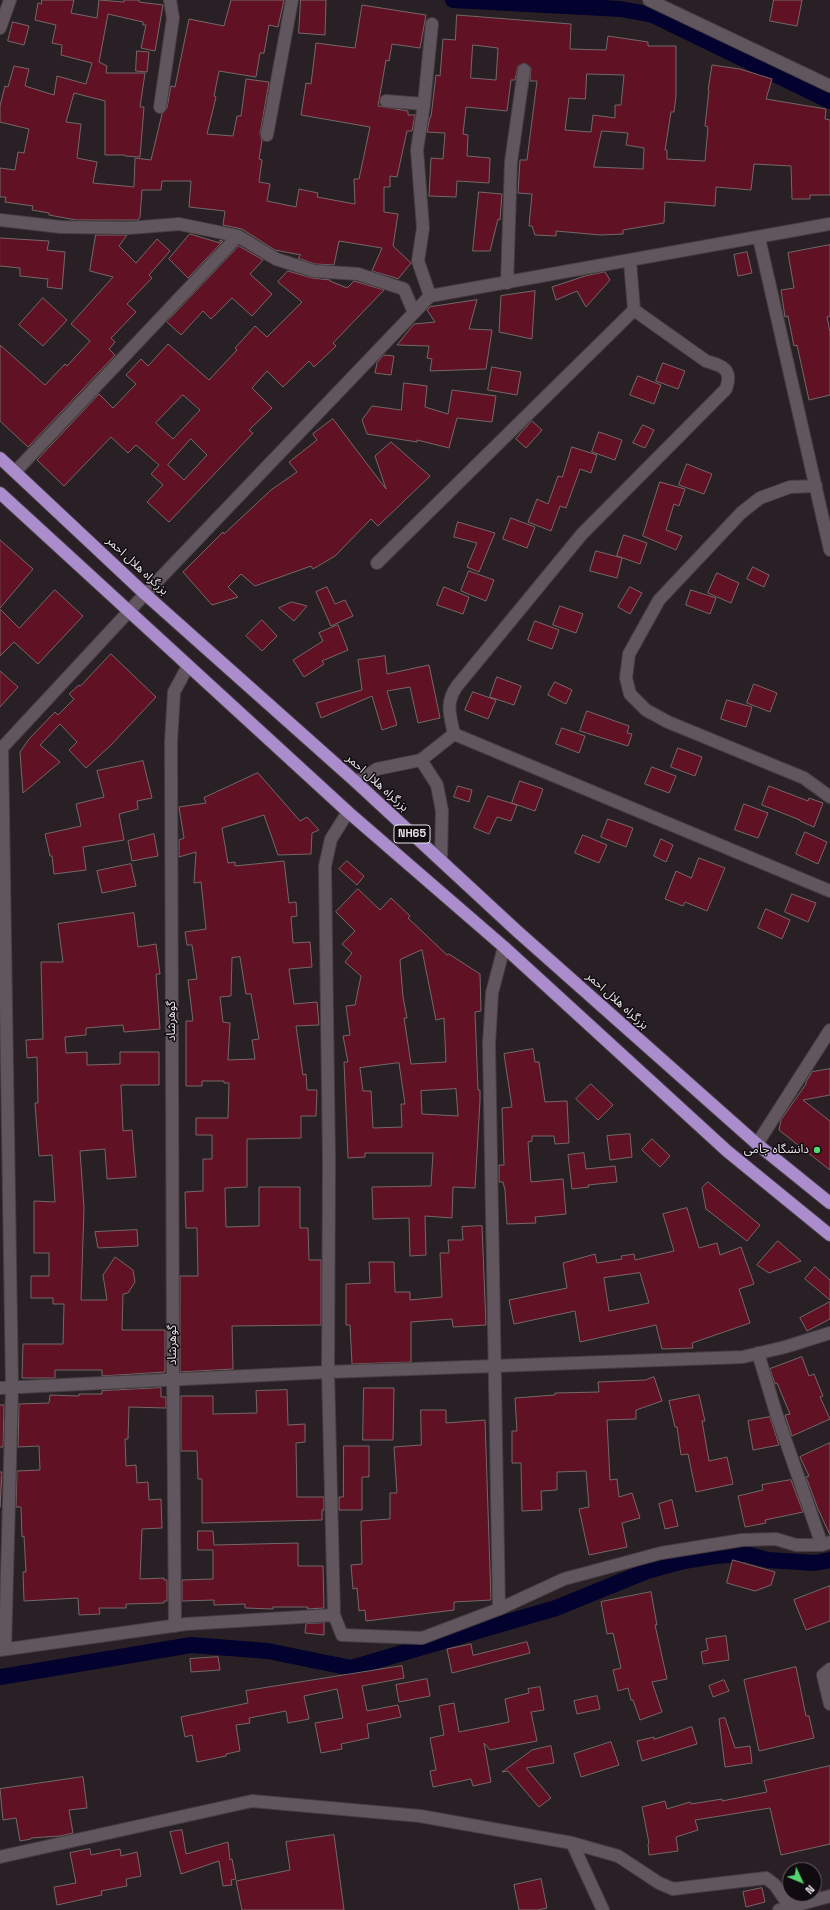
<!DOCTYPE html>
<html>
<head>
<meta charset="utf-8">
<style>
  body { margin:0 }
  #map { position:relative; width:830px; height:1910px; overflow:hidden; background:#292026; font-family:"Space Grotesk",sans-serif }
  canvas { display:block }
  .north { position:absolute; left:782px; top:1862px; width:40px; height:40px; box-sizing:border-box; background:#0f0b0e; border:1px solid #666165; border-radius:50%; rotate:134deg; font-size:11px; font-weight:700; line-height:16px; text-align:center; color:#e9e3e7 }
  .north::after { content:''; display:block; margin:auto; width:14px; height:18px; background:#54d672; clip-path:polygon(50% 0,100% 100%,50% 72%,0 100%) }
</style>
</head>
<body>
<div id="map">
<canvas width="830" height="1910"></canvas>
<div class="north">N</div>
</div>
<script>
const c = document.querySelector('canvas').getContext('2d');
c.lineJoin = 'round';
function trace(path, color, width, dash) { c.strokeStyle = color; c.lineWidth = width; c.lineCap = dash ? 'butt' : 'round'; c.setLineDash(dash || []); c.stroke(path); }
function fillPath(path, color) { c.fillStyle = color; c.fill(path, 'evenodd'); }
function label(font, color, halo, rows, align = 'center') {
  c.font = font + ' "Space Grotesk","Noto Sans Arabic",sans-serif'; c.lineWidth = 3; c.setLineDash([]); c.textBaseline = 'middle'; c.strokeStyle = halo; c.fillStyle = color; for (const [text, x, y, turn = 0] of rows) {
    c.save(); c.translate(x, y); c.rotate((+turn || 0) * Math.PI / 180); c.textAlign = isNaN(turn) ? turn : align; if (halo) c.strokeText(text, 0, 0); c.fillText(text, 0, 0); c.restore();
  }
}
trace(new Path2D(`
  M453,0L621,9L653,15L830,101
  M0,1677L191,1645L268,1651L351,1668L556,1608L647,1571L684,1561L715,1556L745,1554L768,1560L815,1563L830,1560`), '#03012e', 16);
const building = new Path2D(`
  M42,0H74L71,13L97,18L99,0L124,2V0H139V2L163,5L155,51L141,48L146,25H143V22L108,14L99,62L107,66L106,73H145L140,107H144L140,157L125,156V155H105V101L74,93L66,122L81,124L77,158L97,162L93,183L134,187L135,158L151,160L162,114L167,108L171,86L175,87L189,19L224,26L231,0H284L278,27L269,25L264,53H260L256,77L219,71L214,96L216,97L207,134L233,136L237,116H241L246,79L269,82L260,134L262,141L259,159L262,160L259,182L270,184L267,201L296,207L299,189L318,193L317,197L355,204L354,179H359L370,127L301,115L306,83L311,84L316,43L355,48L362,5L426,15L420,48L392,44L389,61L386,60L378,106L408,111V115H415L412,131H407L397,177L390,176V187H384V212L398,214L393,246L411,263L398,279L396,278L372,271L382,248L339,241L334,265L315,264L298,258L301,255L275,250L242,229L223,225L225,211L189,207L191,181H162L161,190H142L140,217L138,220H76L49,215V213L32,210L33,206L5,202L6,197H0V168L15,170L18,152L24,153L29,129L0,122V106L5,86L8,87L14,66L29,69L25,86L54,95L57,76L86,84L92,63L61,55L62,45L52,43L56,25L35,20L38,3L41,4Z
  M301,0H326L325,35L299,33Z
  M774,0H802L797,26L770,21Z
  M457,15L571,24L570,49L606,50L608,36L648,42V46H676V96L674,112H671L665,150H667V159L705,161L708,127L705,126L709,90H708L712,65L740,69L772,79L766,99L826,109L825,119L830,120V195H810V199H792L791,166L754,164L751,190L716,187L715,206L665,202L664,223L623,230V234L601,235L556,231V236L535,235L532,226H529L532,194L518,193L520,160H527L537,81H530L531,68L525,63L518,66L515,80H511L507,111L466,107L463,134L468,135L467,156L490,158L489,183L457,181L456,197L429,196L431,158L443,159L445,133L427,132L430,117H431L436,75L440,76L443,39L455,40ZM473,45L498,48L496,80L471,78ZM587,74L624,75L621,105H615V118L593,115L591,132L565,130L569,98L585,99ZM602,131L628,133L626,145L644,148L643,169L594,167Z
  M13,22L29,26L24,45L8,41Z
  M137,51L149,52L147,72L136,71Z
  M479,192L502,194L500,220L498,219L490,251H473Z
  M190,234L220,243V240L223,241L188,278L169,259Z
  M96,235H127L119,246L136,263L157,239L170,251L149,275L152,278L127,304L136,312L111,338L115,342L109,349L115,355L28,447L0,421V345L45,385L65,364L67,366L90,341L71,324L113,277L90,271Z
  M0,238L49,241L47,250L65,252L62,289L47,287L48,279L20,276V268L0,266Z
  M830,245V316L827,317L830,332V395L809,400L797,345L794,346L788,316L785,317L781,290L794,288L788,253Z
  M239,246L263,260L250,274L272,294L252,316L232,298L211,319L203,311L181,335L167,322Z
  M747,252L752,273L738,276L734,255Z
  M288,271L312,278L330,280V281L347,288L354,281L384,290L333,343L336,346L314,367L309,361L283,387L267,371L252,388L272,408L249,430L253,433L169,522L147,502L163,485L151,474L159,465L136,445L128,453L111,437L64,486L37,460L99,394L113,408L136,384L126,375L141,359L148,366L168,344L209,380L237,350L235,348L255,326L267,337L302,302L278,282ZM183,395L200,410L173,439L156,423ZM191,439L207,455L184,480L168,465Z
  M605,272L610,280L586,307L577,291L556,300L552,287L585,276Z
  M535,291L532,339L499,332L501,296Z
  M43,298L67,320L43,346L19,325Z
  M477,300L469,329L492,330L486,369L430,371L432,359L427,358L429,346L397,345L414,324L435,322L427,310L430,307Z
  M384,355L394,356L391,375L375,373L377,363Z
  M663,363L685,371L678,389L656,381Z
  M492,367L521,372L517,395L488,390Z
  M638,376L661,385L654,404L630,395Z
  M404,383L427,386L425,407L448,414L452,390L496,396L492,422L457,418L449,448L417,440V442L367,434L362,420L372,406L401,410Z
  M333,419L386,489L375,456L391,442L430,476L378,526L371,519L335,556L313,569L311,566L255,586L241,574L228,587L238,597L212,605L183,572L223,532L224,534L271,490L297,472L289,462L317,440L313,434Z
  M532,421L542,430L526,448L516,439Z
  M643,425L654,430L645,448L633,443Z
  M599,432L622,440L615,460L592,452Z
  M572,447L597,455L591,473L580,469L566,508L560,506L551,531L528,522L537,499L548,504L558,476L562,477Z
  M687,464L712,474L704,494L679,485Z
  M660,482L685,489L679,506L674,504L666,530L682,536L676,550L643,536Z
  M511,518L535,527L527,548L503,539Z
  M458,522L495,533L479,572L467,567L477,543L454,537Z
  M624,535L647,543L640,564L617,556Z
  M0,540L33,569L0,608Z
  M596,551L622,558L617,578L590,571Z
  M753,567L769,575L764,587L747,579Z
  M469,571L494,580L486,601L461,591Z
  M717,573L739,583L731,603L708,593Z
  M327,587L335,604L345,600L353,616L331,626L316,592Z
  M444,587L469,597L463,614L437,605Z
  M630,587L642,593L630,614L618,607Z
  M55,590L83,616L38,664L14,642L0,656V609L19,628Z
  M691,590L716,598L710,614L686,605Z
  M292,602L307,606L294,621L279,608Z
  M560,606L583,614L576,633L553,625Z
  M262,620L277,636L262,651L246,636Z
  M535,621L559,630L552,649L528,640Z
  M338,625L348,650L322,661L324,664L304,677L293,660L323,641L319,633Z
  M111,654L156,697L111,745L86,768L69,750L77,742L60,724L40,745L60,762L23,793L20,752L29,739L55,712L58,715L74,699L69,694L79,685L80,686Z
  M385,656L387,674L429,665L440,718L418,723L410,687L387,691L397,725L382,730L372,696L321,718L316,703L362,690L358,660Z
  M0,671L18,687L0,707Z
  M497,677L521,686L514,705L490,697Z
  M555,682L572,690L566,704L548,695Z
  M754,684L777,693L770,712L747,703Z
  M473,692L496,700L488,719L465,710Z
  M727,700L752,707L746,727L721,719Z
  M587,711L629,726L627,733L632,734L628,746L580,731Z
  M562,728L585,736L579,753L556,744Z
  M678,748L702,757L695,776L671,767Z
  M143,761L152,798L137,801L138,809L119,814L124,840L83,847L86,870L54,874L52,856H50L45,834L81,826L76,804L104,797L97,771Z
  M652,767L676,776L669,793L645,784Z
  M258,773L300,821L307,817L319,830L312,833L311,854L278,855L264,815L222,828L228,863L235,862V866L284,861L289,903L296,902L297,916L291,917L293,943L310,942L312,967L289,969L294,1004L317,1002L319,1025L296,1026L303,1075L306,1074L307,1090H317L316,1116H301V1138L247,1139V1187L225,1188L226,1227L259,1226V1187H300V1228H308L309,1260H321V1325L232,1326L233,1369L180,1372V1276H198L197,1228H186L185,1192L203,1191V1159H212V1135H196V1118H228L229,1083H224V1081H202V1086H186V1021H193L188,980L197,979L192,945H187L185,932L206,929L201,882L194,883L196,852L179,857V840L184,838L179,807L206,803L204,798ZM240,957L246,994H251L259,1039L252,1040L255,1059L228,1060L230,1023L223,1022L220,997L231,996L232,958Z
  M520,781L543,789L535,811L512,803Z
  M458,786L472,790L469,802L454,797Z
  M769,786L808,801L809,798L823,803L814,827L800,821V820L762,805Z
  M488,796L517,805L511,821L497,817L489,834L474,828Z
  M744,804L768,813L758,838L735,830Z
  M608,819L633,828L626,847L601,837Z
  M805,832L827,842L818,864L796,854Z
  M154,834L158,856L132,861L128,841Z
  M583,835L607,845L599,863L575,853Z
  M661,839L673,845L666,862L654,856Z
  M699,858L725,868L707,911L685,902L683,906L665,899L676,871L691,878Z
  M347,861L364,876L357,885L339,869Z
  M131,864L136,886L102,893L97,871Z
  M358,889L380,910L391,898L410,916L408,918L447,955L449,954L480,974L481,1011L475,1012L478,1090H480V1100L475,1188L453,1187L452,1218L425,1216L426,1255L410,1256L409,1218L373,1219L372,1187L431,1186L433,1153H365V1157L348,1158L344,1062H348L343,1036L350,1035L346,1006L355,1005L361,976L345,962L352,953L342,944L355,931L336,912ZM422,950L436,1020L444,1018L446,1062L411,1064L404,1018H407L403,997L400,960ZM399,1063L405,1104H401L402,1127L373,1128L371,1091H363L360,1068ZM456,1089L458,1116L422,1114L421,1091Z
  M792,894L816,903L808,922L785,912Z
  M766,909L790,920L782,939L758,928Z
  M134,913L138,947L156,944L160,974H156L160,1029L124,1032L123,1025L86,1028V1035L65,1037L66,1053L87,1052V1065L120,1064V1052H159V1085H121L123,1131L132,1130L136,1177L107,1179L105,1149L80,1151L84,1208L81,1300H107L103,1275L115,1257L133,1270L135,1282L128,1293L123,1294L122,1330H165V1372L102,1376V1370H55V1378H22L23,1344H63L64,1304H53V1298H31V1276H49V1253H34V1201L55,1202L52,1155L39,1156L35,1103H38L37,1057L27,1058L26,1040L43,1039L41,962H63L58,924Z
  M533,1049L535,1062H539L545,1102L567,1101L569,1143L555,1144L554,1136H532V1141L528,1142L531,1182L563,1179L566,1214L535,1217L536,1223L507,1224L505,1190L503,1182H499V1165H504L502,1108L512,1107L504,1054Z
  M830,1069V1095L803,1100L830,1121V1170L779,1130L781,1120L806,1084V1082L812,1072Z
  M591,1084L613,1105L598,1120L576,1099Z
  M630,1134L632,1157L610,1160L607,1136Z
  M652,1139L670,1156L660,1167L642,1150Z
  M584,1153L586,1169L615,1166L617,1182L588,1185L589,1187L572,1189L568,1155Z
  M708,1182L760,1225L747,1241L706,1209L702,1188Z
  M687,1208L699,1248L717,1243L720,1255L741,1247L754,1284L739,1289L750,1323L692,1343L693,1348L662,1349L656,1325L580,1342L575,1311L514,1324L509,1300L567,1288L563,1263L595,1254L597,1263L622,1259L621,1256L634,1254L635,1260L674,1251L663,1214ZM640,1273L649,1303L609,1311L604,1278Z
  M482,1226L486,1325L453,1327L452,1319L411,1322V1362L352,1364L350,1325H346V1284L370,1283L369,1262H394L395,1292H410V1300L442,1297L440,1253H449L448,1240H463L462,1227Z
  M137,1230L138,1246L98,1248L95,1232Z
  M778,1241L801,1261L769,1273L757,1265Z
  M815,1267L830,1280V1300L805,1279Z
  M830,1302V1319L807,1331L800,1318Z
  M802,1357L809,1376L814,1374L823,1396L820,1397L830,1419L792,1436L785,1415L790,1414L777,1383L775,1384L770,1369Z
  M654,1377L662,1401L636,1410V1419L607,1420L610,1480L617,1479L619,1497L632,1493L640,1518L622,1523L627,1547L589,1555L579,1509L589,1507L586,1471L557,1472V1490L541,1491L542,1510L522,1511L521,1463H512V1431H517L515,1398L555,1395V1393L599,1392L598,1382L645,1380Z
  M161,1388V1397H166V1408L129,1407L128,1439H125L126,1466L136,1465L137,1483L148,1482L149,1500L161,1499L162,1528L142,1529L140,1579L164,1578V1580H167V1601H164V1603L126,1604V1608H99L100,1614L79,1615L78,1598L24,1601L23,1572H26L24,1536L22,1537L21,1507H16L17,1471L40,1470L39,1446L18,1447L19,1404L49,1403L50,1395L79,1396V1394H102V1391Z
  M364,1388H394L393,1440H363Z
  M287,1390L288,1425L305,1424V1442L296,1443L297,1497H324V1510H322V1520L202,1523V1479H198L197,1451H181V1396H213V1414L257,1413L256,1391Z
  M699,1395L705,1421H702L709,1461L727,1457L733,1484L696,1492L688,1454L681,1455L677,1427H675L669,1401Z
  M0,1405H4L3,1447H0Z
  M421,1410H446V1423L485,1420L491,1600L454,1602V1610L366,1621L365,1610L359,1611L357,1588L353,1589L351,1565L362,1564L361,1521L390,1519V1493H397L394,1447L421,1445Z
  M770,1417L779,1445L753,1450L748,1421Z
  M830,1443V1535L818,1509L806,1477L809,1476L800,1457Z
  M344,1446H369V1477H362V1510H339V1497H343Z
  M0,1472H2L0,1507Z
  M791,1480L803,1512L765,1520L766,1523L745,1527L738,1496L763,1490L762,1485Z
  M672,1500L678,1526L665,1529L659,1504Z
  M198,1531H213L214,1545L298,1543V1566H323L324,1608L307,1609L308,1607H273V1609L245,1608V1604L214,1605V1600L182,1601V1580L213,1579V1550H198Z
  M733,1560L775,1572L771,1585L755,1591L727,1583Z
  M830,1586V1621L806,1630L794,1600Z
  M651,1592L657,1625H655L667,1679L652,1682L662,1712L640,1720L633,1700H631L628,1688L618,1691L613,1670L621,1668L613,1633L607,1634L601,1602Z
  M324,1623V1635L305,1633L306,1624Z
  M726,1636L729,1660L703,1664L701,1652L708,1650L706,1639Z
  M527,1642L530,1653L452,1673L447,1649L471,1644L473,1655Z
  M218,1657L220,1670L191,1672L190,1659Z
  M402,1666L404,1678L362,1686L367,1711L398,1705L401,1717L367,1724L369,1738L341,1744L342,1749L321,1753L315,1723L343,1718L337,1689L304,1696L309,1719L288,1723L286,1711L249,1718L250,1723L236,1725L240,1751L226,1754V1756L197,1762L192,1735L185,1737L181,1717L248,1703L246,1691Z
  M796,1667L806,1716H809L814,1738L759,1751L744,1680Z
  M427,1679L430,1696L399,1702L396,1685Z
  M724,1680L729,1691L713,1697L709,1686Z
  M540,1687L544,1710L531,1712L537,1741L490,1750L484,1743L491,1782L473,1786L471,1779L433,1787L430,1771L436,1770L430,1738L444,1735L439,1706L454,1703L459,1732L509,1722L505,1699L529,1693L528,1689Z
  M597,1696L600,1709L577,1714L574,1701Z
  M725,1718L735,1748L750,1746L752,1763L725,1767L719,1719Z
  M692,1727L697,1744L642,1761L637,1741L654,1737V1739Z
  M611,1742L619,1765L581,1777L574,1754Z
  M551,1746L554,1763L526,1768L551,1798L539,1807L508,1771L502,1772L532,1750Z
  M830,1766V1844L781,1855L770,1808L695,1820L698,1830L676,1837L678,1851L649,1855L648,1844L649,1843L642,1807L665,1801L667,1809L690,1802L691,1804L722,1799V1801L767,1792L764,1781Z
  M83,1777L87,1808L69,1810L73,1833L60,1836L31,1838V1839L20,1841L16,1818L3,1820L0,1789Z
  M182,1830L186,1854L228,1842L230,1860L232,1859L236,1879L231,1880L232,1885L223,1886L219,1861L181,1874L170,1832Z
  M334,1835L344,1910H242L236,1881L290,1870L286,1842Z
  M90,1849L91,1855L120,1849L121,1856L137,1852L141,1876L126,1879L127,1886L101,1891L102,1895L57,1905L54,1887L76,1883L70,1853Z
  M541,1879L547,1908L537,1910H519L514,1885Z
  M762,1888L765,1902L746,1907L743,1892Z`);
fillPath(building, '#601224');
trace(building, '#756768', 1);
const minor = new Path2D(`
  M649,0L830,86
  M0,28L10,0
  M386,101L424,104
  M160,107L173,18L170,0
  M267,135L292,0
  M0,220L61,227L129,228L179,224L238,236L276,259L314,271L358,274L404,289L414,313
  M759,238L830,550
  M507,283L511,162L524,70
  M430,296L418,261L423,228L417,150L424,104L432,24
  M15,472L238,236
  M816,486L790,487L760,498L741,513L659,600L629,654L626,678L630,694L646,710L668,722L804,778L830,797
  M377,563L634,310L630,261
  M454,734C450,715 445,703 457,686L582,534L726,389C733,369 723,366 706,361L634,310
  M454,734L830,891
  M2,748L12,1388L5,1649
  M0,750L145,594L430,296L830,224
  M421,760L437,785L442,811L441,860
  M356,782L377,769L421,760L454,734
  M348,812L331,839L325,866L329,1161L328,1372L334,1615L342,1635L422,1638L499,1609L564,1579L661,1553L742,1540L776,1539L796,1545H822L830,1542
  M757,1144L830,1030
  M758,1353L776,1413L822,1545
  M0,1388L328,1372L743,1357L785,1347L830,1333
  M499,1609L489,1044L492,993L504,947
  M175,1626L173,1380L171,742L174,692L188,666
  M0,1650L186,1624L334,1615
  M830,1669L823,1675L830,1704
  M572,1843L618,1856L659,1883L673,1889L766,1878L775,1885L790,1907
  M0,1857L252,1801L420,1816L572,1843L603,1910
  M779,1910L830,1896`);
const highway = new Path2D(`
  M0,458L145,594L356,782L517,931L757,1144L830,1203
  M0,493L348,812L504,947L727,1151L830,1235`);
trace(minor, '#463e43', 14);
trace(highway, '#463e43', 14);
trace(minor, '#61565d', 12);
trace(highway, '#ab8dce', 12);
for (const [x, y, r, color] of [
  [817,1150,4,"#54d672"]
]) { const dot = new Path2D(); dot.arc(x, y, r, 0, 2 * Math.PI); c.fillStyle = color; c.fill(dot); trace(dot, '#0f0b0e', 1.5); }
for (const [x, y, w] of [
  [412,834,36]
]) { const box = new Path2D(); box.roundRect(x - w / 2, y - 9, w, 18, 3); c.fillStyle = '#0f0b0e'; c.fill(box); trace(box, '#e9e3e7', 1); }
label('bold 11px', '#e9e3e7', null, [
  ["NH65",412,834]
]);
label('12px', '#e9e3e7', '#0f0b0e', [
  ["بزرگراه هلال احمر",137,566,43],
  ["بزرگراه هلال احمر",377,783,42],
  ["بزرگراه هلال احمر",617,1001,42],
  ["گوهرشاد",172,1021,-90],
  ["گوهرشاد",173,1345,-90]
]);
label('12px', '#e9e3e7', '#0f0b0e', [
  ["دانشگاه جامی",809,1150]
], 'right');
</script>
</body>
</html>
